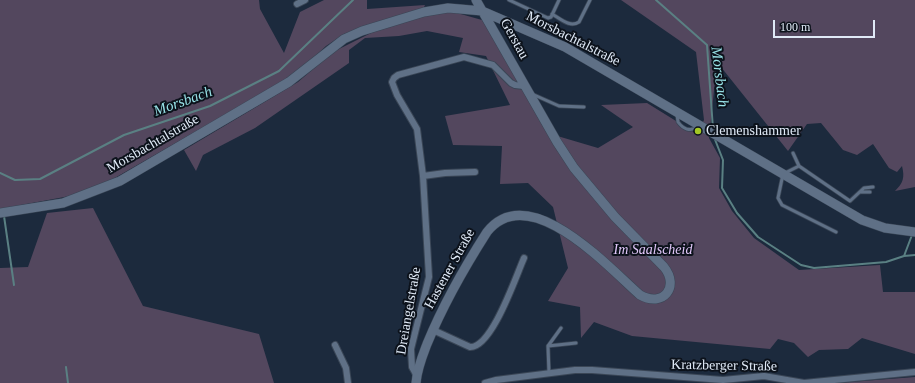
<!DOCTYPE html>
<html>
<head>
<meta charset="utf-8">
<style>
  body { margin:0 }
  #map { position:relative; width:915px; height:383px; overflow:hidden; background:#1c2a3d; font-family:Georgia,serif }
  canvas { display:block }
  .scale { position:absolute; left:773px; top:20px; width:102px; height:18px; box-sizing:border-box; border:2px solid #e0eaf7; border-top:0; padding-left:5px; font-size:12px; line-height:14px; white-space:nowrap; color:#e0eaf7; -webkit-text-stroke:3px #0c121b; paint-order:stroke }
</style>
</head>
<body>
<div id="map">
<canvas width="915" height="383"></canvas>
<div class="scale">100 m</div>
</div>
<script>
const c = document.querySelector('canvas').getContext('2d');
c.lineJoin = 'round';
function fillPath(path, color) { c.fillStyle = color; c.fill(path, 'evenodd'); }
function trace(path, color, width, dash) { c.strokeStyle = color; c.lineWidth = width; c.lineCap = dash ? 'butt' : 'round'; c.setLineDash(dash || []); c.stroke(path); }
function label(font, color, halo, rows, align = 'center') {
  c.font = font + ' Georgia,serif'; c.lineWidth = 4; c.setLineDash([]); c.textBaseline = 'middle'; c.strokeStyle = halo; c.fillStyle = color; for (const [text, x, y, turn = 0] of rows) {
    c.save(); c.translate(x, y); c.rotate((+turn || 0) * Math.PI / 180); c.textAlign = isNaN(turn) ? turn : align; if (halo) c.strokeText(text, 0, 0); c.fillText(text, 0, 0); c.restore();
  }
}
fillPath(new Path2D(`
  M0,0H259L260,9L284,53L300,12L324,0H367V9L425,5L423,9L344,34L326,46L296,74L106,183L75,195L0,209Z
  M621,0H915V187L895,191C903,183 905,178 902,166L897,172L889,168L873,144L857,155L843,150L821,123L807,124L788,151L717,62L709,138L720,158L719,188L732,211L754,238L799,270L880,265L883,292H915V354L862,338L848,349L819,350L808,357L794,343L778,339L770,349L632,336L594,322L581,338L580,307L548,301L568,268L553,207L528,183L500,184L502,146L453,145L445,116L510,105L486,56L459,52L463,38L427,31L399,36L365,38L349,50V63L255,128L203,155L196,171L184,150L298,82L333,52L371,33L416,18L450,11L482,20L554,135L598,148L633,127L601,105L647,103L697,134L704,120L696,52Z
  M93,208L143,306L259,334L274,383H0V268L28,267L47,213Z
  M915,377V383H836Z`), '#53475e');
trace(new Path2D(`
  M656,0L707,45L713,129
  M714,137L723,160L722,188L737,213L758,237L801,265L814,268L886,262L904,256L915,255
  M0,173L15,180L40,179L124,135L210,106L279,71L353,0
  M4,216L14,285
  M904,256L912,235
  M66,367L68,383`), '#5a8083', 2);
const service = new Path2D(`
  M509,0L548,18L551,17L559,0
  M552,14C561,19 570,28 579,22L590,0
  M532,94L559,106L584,107
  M677,114L678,122C683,129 690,132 698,127
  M793,153L799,166L850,201L864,188L873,187
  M799,166L783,174L778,198L782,205L836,232
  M860,192H870
  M548,346L576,343
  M549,373L548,346L561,328`);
const minor = new Path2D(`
  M297,4L305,0
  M423,176L445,173L475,172
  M433,330L470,347C492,348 516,276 524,258
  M335,345L346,368L348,383
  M417,376L412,367L411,349L429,277L423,176L417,129L397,95L392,82L394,78L398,75L464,57L493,65L511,83L515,85L524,86
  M485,383L496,380L575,370H592L723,380L764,376L804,383L915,372`);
const secondary = new Path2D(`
  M0,213L63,203L120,181L289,82L344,39L362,31L424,12L448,8L460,9L482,11L565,47L862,220L885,228L915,232
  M416,383C417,369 422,357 427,344C443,305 464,268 487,232C529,179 608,267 640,295C663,308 680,287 664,267L615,217L574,168L557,142L476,0`);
trace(service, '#3a4656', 4.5);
trace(minor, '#3a4656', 8);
trace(secondary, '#3a4656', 10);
trace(service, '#5f7086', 3);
trace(minor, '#5f7086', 6);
trace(secondary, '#5f7086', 9);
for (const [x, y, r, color] of [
  [698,131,4,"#a4c824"]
]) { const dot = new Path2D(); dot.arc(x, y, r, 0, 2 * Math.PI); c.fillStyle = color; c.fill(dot); trace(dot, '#0c121b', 1.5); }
label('14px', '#e0eaf7', '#0c121b', [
  ["Gerstau",514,39,61],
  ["Morsbachtalstraße",573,39,27],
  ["Morsbachtalstraße",153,144,-30],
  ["Hastener Straße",450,269,-61],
  ["Dreiangelstraße",409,311,-80],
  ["Kratzberger Straße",724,366,1]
]);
label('14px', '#e0eaf7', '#0c121b', [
  ["Clemenshammer",706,131]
], 'left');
label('italic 14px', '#e0c6f8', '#0c121b', [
  ["Im Saalscheid",653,250]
]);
label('italic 15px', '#96e0e5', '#0c121b', [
  ["Morsbach",719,77,83],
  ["Morsbach",183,102,-20]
]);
</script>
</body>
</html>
